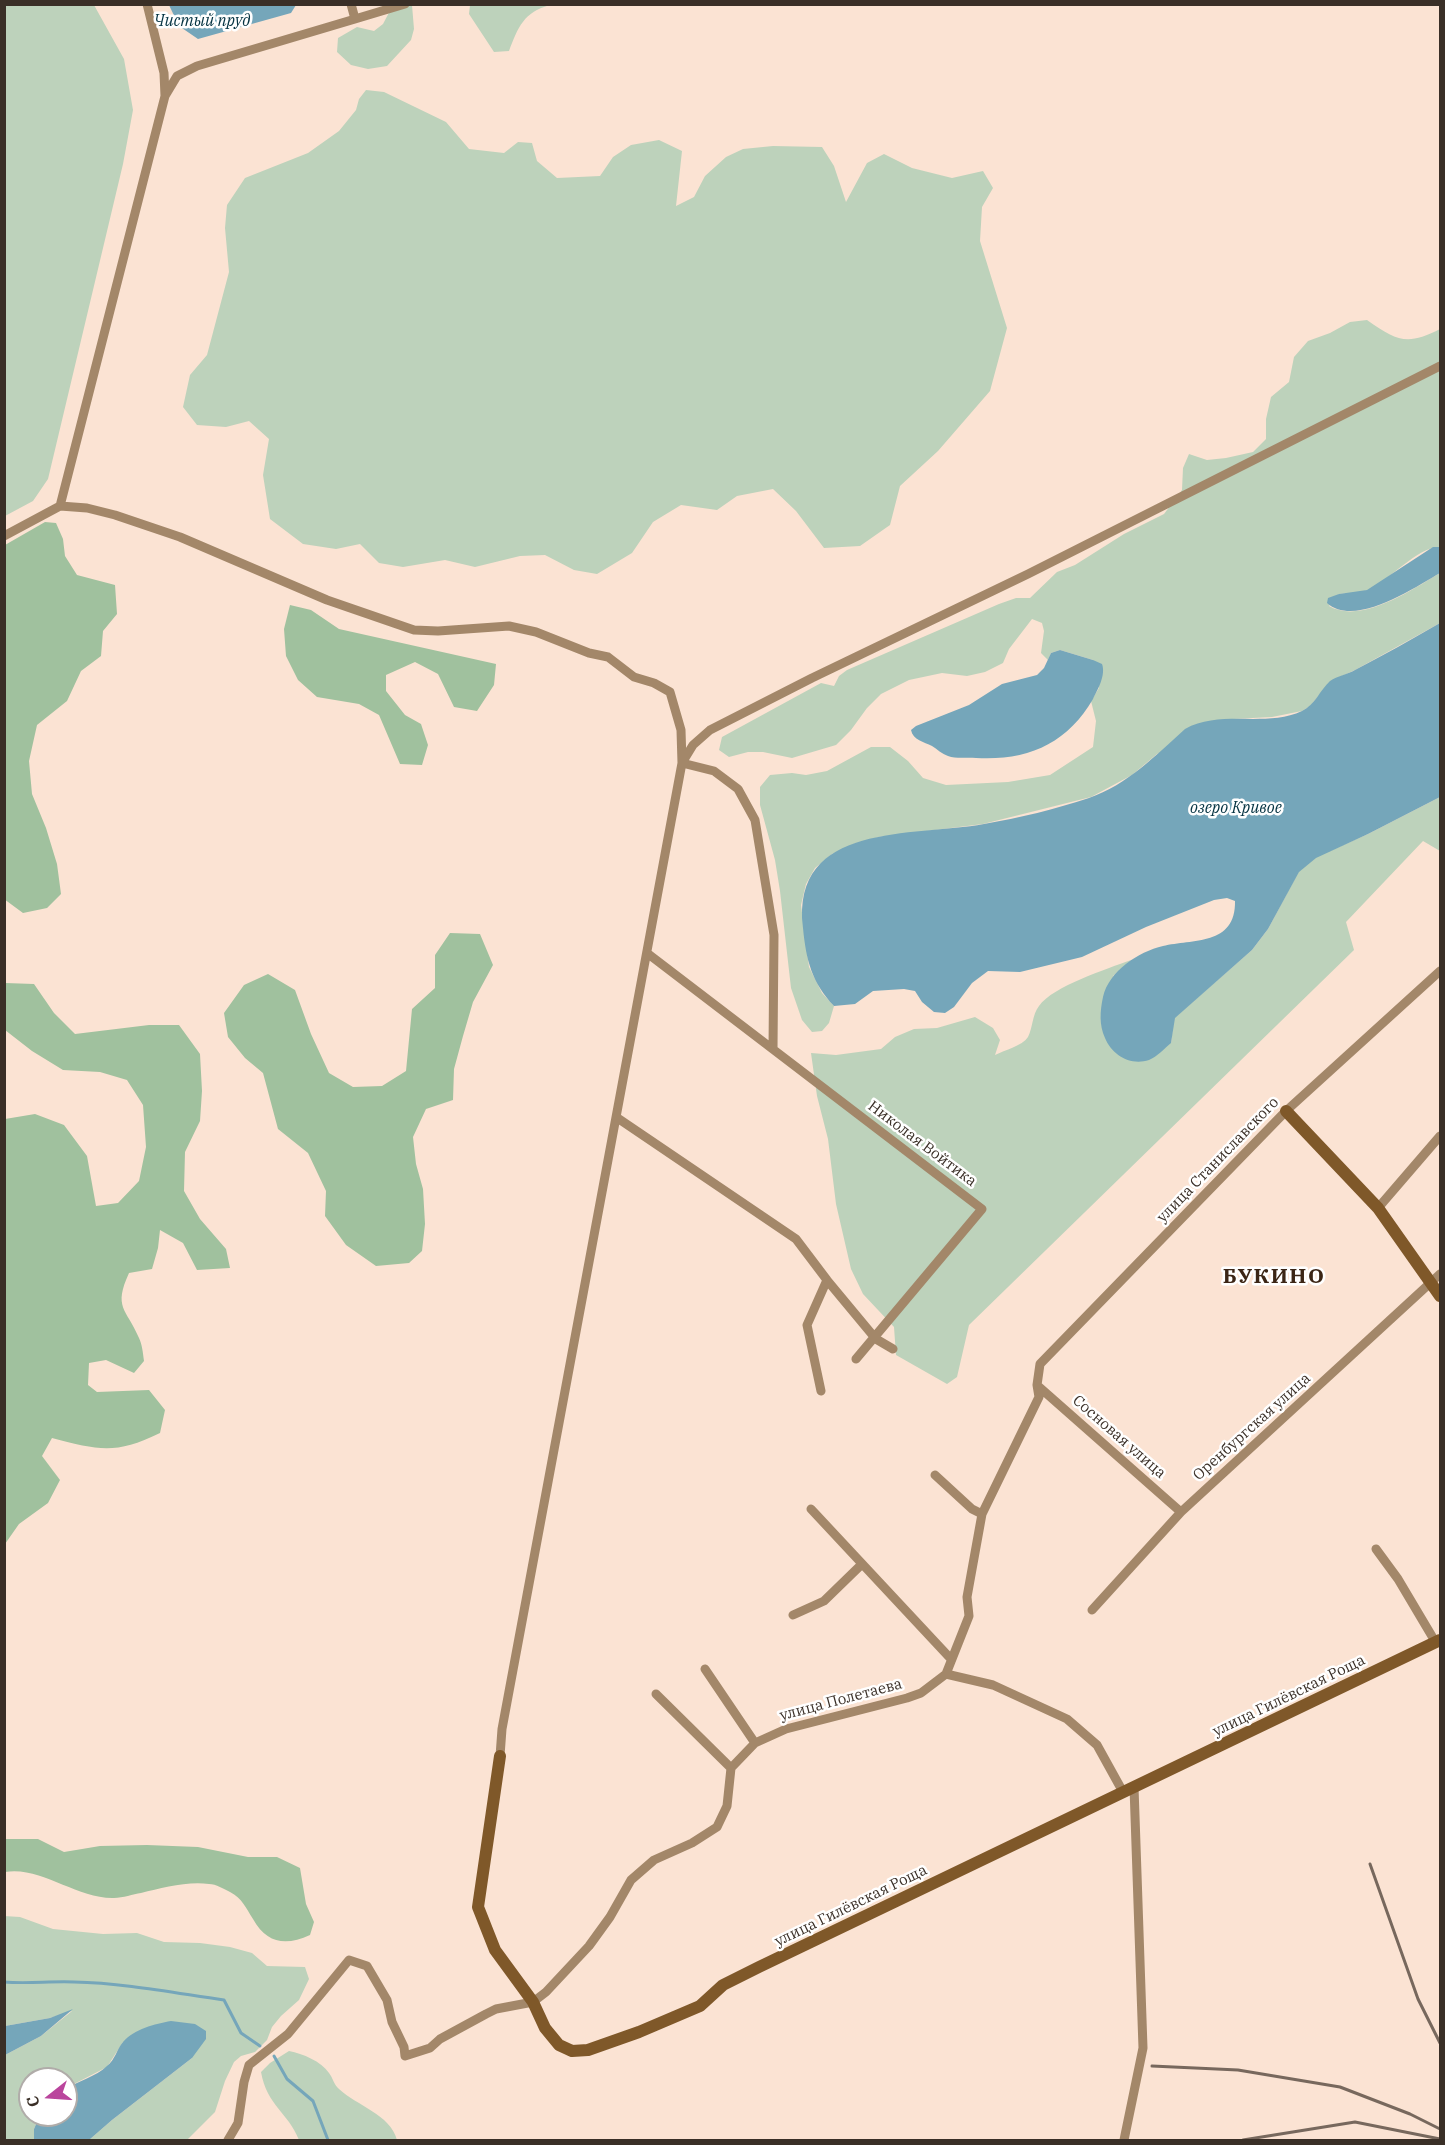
<!DOCTYPE html>
<html>
<head>
<meta charset="utf-8">
<style>
  body { margin:0 }
  #map { position:relative; width:1445px; height:2145px; overflow:hidden; background:#fbe3d3; font-family:"IBM Plex Serif",serif }
  canvas { display:block }
  .frame { position:absolute; inset:0; border:6px solid #3a2f27; pointer-events:none }
  .north { position:absolute; left:18px; top:2067px; width:60px; height:60px; box-sizing:border-box; background:#fff; border:2px solid #b0aca9; border-radius:50%; rotate:253deg; font-size:16px; font-weight:700; line-height:24px; text-align:center; color:#3a2f27 }
  .north::after { content:''; display:block; margin:auto; width:21px; height:27px; background:#ba459d; clip-path:polygon(50% 0,100% 100%,50% 72%,0 100%) }
</style>
</head>
<body>
<div id="map">
<canvas width="1445" height="2145"></canvas>
<div class="frame"></div>
<div class="north">С</div>
</div>
<script>
const c = document.querySelector('canvas').getContext('2d');
c.lineJoin = 'round';
function fillPath(path, color) { c.fillStyle = color; c.fill(path, 'evenodd'); }
function trace(path, color, width, dash) { c.strokeStyle = color; c.lineWidth = width; c.lineCap = dash ? 'butt' : 'round'; c.setLineDash(dash || []); c.stroke(path); }
function label(font, color, halo, rows, align = 'center') {
  c.font = font + ' "IBM Plex Serif",serif'; c.lineWidth = 5; c.setLineDash([]); c.textBaseline = 'middle'; c.strokeStyle = halo; c.fillStyle = color; for (const [text, x, y, turn = 0] of rows) {
    c.save(); c.translate(x, y); c.rotate((+turn || 0) * Math.PI / 180); c.textAlign = isNaN(turn) ? turn : align; if (halo) c.strokeText(text, 0, 0); c.fillText(text, 0, 0); c.restore();
  }
}
fillPath(new Path2D(`
  M4,5H94L124,59L133,110L123,164L48,479L33,501L5,516Z
  M393,5H412L414,29L411,40L387,66L368,69L351,65L337,52L338,38L357,27L374,31L383,24Z
  M470,5V4L550,5C524,12 518,27 509,51L494,52L469,14Z
  M366,90L384,92L446,122L469,149L504,153L518,142L532,143L537,161L557,178L600,176L613,157L631,145L659,140L682,151L676,206L694,197L705,176L726,157L743,149L773,146L822,147L834,166L846,202L867,163L884,154L912,168L952,178L983,171L993,188L982,207L980,241L1007,328L990,391L938,451L900,486L890,525L860,546L824,548L796,511L773,489L737,496L717,510L681,505L653,522L632,553L597,574L574,570L545,555L520,556L475,567L445,560L403,567L379,563L360,544L336,549L303,544L270,519L263,475L269,439L249,421L226,427L197,425L183,407L190,375L207,355L229,272L225,228L227,205L245,178L308,153L339,131L356,110L359,99Z
  M1367,320C1397,341 1407,346 1440,329V547C1418,546 1389,581 1368,590C1359,593 1349,593 1339,594L1329,606C1361,625 1413,589 1440,573V623L1355,670L1331,681L1310,706L1302,711L1272,717L1233,719L1157,754L1132,775L1091,797L983,824L879,837L854,844L832,854L815,868L806,884L801,905L809,967L822,993L834,1006L829,1023L822,1031L812,1032L802,1020L791,988L780,891L775,860L760,805V787L770,775L792,773L806,775L827,771L871,747H890L908,761L923,778L946,785L1008,782L1050,775L1093,747L1096,721L1091,701L1099,688L1093,660L1060,650L1051,653L1048,660L1041,653L1044,631L1042,623L1032,619L1009,649L1003,663L985,672L967,676L942,673L909,680L881,694L867,708L851,730L836,745L792,758L763,752H748L729,757L719,750L722,737L821,683L834,686L839,676L847,670L999,604L1016,598H1030L1057,572L1075,565L1124,534L1164,514L1182,490L1183,468L1189,454L1207,460L1226,458L1253,452L1266,439V419L1271,397L1289,382L1294,357L1308,341L1330,333L1350,322Z
  M1440,797V851L1423,841L1346,922L1354,950L969,1325L957,1377L947,1384L896,1355L894,1327L863,1294L851,1269L836,1204L828,1139L817,1096L811,1053L836,1055L881,1049L895,1037L914,1029L937,1028L975,1017L993,1028L1000,1040L995,1055C1005,1050 1022,1046 1028,1037C1033,1027 1032,1015 1039,1006C1053,986 1107,969 1131,960L1113,976L1171,1043L1174,1018L1252,950L1268,929L1299,871L1316,857L1368,834Z
  M4,1916L20,1917L53,1929L103,1934L137,1933L164,1942L200,1943L230,1947L252,1953L267,1966L305,1967L309,1979L299,2000L281,2016L272,2027L267,2040L255,2052L241,2056L234,2062L225,2081L215,2112L187,2140H89L112,2120L192,2058L123,2042L107,2067L72,2085L66,2090V2079H30V2115H40L34,2129V2140H5V2055L41,2036L72,2011L50,2018L5,2026Z
  M289,2051C303,2054 321,2061 329,2073C333,2078 334,2085 339,2089C357,2106 390,2114 397,2140H299C288,2112 267,2106 261,2072L270,2063Z`), '#bdd2bb');
fillPath(new Path2D(`
  M45,522L56,523L63,539L65,556L77,575L115,585L117,614L103,631L101,656L81,671L67,701L37,725L29,761L32,794L46,828L57,864L61,894L47,908L23,913L4,899L5,545Z
  M290,605L311,610L339,629L496,664L494,685L477,711L454,707L438,674L415,662L386,675V691L405,715L421,724L428,745L422,765L400,764L379,715L359,704L317,697L298,680L286,656L284,629Z
  M450,933L480,934L493,965L473,1002L463,1036L454,1069L453,1100L426,1109L413,1137L416,1164L423,1189L425,1224L422,1251L409,1263L376,1266L346,1245L325,1216L326,1191L308,1153L278,1129L263,1073L245,1058L228,1037L224,1013L244,985L268,974L295,990L311,1034L329,1073L353,1087L382,1086L406,1071L412,1009L435,988V955Z
  M5,983L34,984L54,1013L75,1034L149,1025H179L200,1054L202,1091L200,1121L185,1152L184,1191L200,1219L226,1249L230,1268L197,1270L183,1243L160,1230L158,1248L152,1269L129,1273C113,1308 126,1308 139,1338C142,1344 143,1353 144,1361L134,1373L106,1360L89,1363L88,1385L97,1392L149,1390L165,1410L160,1433C115,1455 99,1450 52,1438L42,1456L60,1480L48,1503L19,1524L5,1544V1119L35,1114L64,1125L87,1156L96,1206L118,1203L139,1181L146,1147L143,1105L127,1080L100,1072L63,1070L32,1051L5,1030Z
  M5,1839H38L64,1852L100,1846L147,1845L198,1847L248,1857H277L300,1868L306,1904L314,1922L310,1935C286,1946 267,1944 253,1919C246,1908 242,1898 230,1892C224,1889 216,1884 209,1884C187,1881 162,1888 141,1893C133,1894 123,1898 114,1898C76,1899 42,1866 5,1872Z`), '#a0c19e');
fillPath(new Path2D(`
  M169,5H296L291,13L198,39L179,26Z
  M1433,547H1440V573C1414,588 1355,628 1327,603L1328,598L1339,594L1367,590Z
  M1440,623V797L1368,834L1316,858L1299,872L1268,929L1252,950L1175,1018L1171,1043C1165,1048 1157,1057 1149,1060C1130,1066 1112,1055 1105,1038C1099,1025 1100,1011 1103,997C1109,971 1138,952 1163,946C1192,939 1236,946 1235,901L1227,898L1214,900L1146,927L1082,957L1020,972L988,971L972,983L954,1007L945,1013L934,1012L922,1002L915,991L904,989L873,991L855,1004L834,1006C812,983 806,960 803,928C791,821 913,837 984,824C1019,818 1056,809 1089,798C1127,785 1156,755 1185,729C1221,709 1265,728 1302,711C1315,705 1320,690 1330,681C1337,676 1348,674 1355,670C1384,655 1412,639 1440,623Z
  M1060,650L1093,660L1102,664C1106,675 1098,689 1093,699C1067,744 1027,761 976,758C967,757 956,759 948,756C942,754 937,749 932,746C924,742 913,740 911,730L916,726L969,705L1002,684L1037,675L1044,668L1051,653Z
  M73,2009L41,2036L5,2055V2026L50,2018Z
  M171,2021L195,2024L206,2031V2039L192,2058L112,2120L89,2140H34V2129L40,2115H66V2090C78,2080 96,2077 107,2066C115,2060 117,2049 123,2042C134,2029 155,2024 171,2021Z`), '#75a6ba');
trace(new Path2D(`
  M4,1982C28,1984 50,1981 74,1982C124,1983 175,1993 224,2000L241,2033L260,2046
  M274,2056L287,2079L313,2101L328,2140`), '#75a6ba', 3);
trace(new Path2D(`
  M147,4L164,73L165,96
  M355,19L405,4
  M60,506L165,96L177,76L197,66L355,19L351,4
  M4,536L60,506L87,508L115,515L180,537L327,600L414,630L438,631L509,626L536,632L589,653L608,657L634,677L654,683L670,692L681,730L682,763L502,1729L500,1756
  M682,763L693,745L710,730L812,678L1028,574L1440,366
  M682,763L714,771L738,789L755,820L774,935L773,1049
  M647,953L982,1209L856,1359
  M616,1117L796,1239L827,1280L807,1325L821,1391
  M1378,1208L1440,1136
  M827,1280L876,1339L893,1349
  M1037,1385L1181,1512
  M935,1475L972,1509L982,1514
  M811,1509L951,1659
  M1376,1549L1398,1579L1436,1643
  M1092,1610L1181,1512L1440,1274
  M793,1615L824,1601L861,1565
  M705,1669L755,1743
  M946,1674L993,1685L1067,1719L1097,1745L1123,1792
  M656,1694L731,1768
  M228,2140L238,2123L244,2082L249,2065L288,2034L349,1960L367,1966L387,2000L392,2022L404,2047L405,2056L430,2048L440,2039L486,2014L496,2009L533,2002L546,1992L589,1946L610,1917L631,1880L654,1860L692,1843L717,1827L727,1806L731,1768L755,1743L786,1729L907,1698L921,1693L946,1674L969,1616L967,1597L982,1514L1039,1397L1037,1385L1040,1364L1286,1111L1440,971
  M1124,2140L1143,2048L1134,1787`), '#a38769', 9);
trace(new Path2D(`
  M1286,1111L1378,1208L1440,1296
  M500,1756L478,1907L495,1950L533,2002L545,2028L559,2045L572,2051L588,2050L639,2032L700,2006L723,1985L759,1967L1440,1640`), '#7f5829', 12);
trace(new Path2D(`
  M1370,1864L1418,1999L1440,2043
  M1152,2066L1238,2070L1340,2087L1410,2114L1440,2129
  M1243,2140L1355,2122L1440,2139`), '#77685d', 3);
label('15px', '#3a2f27', '#fff', [
  ["Николая Войтика",922,1144,37],
  ["улица Станиславского",1218,1160,-46],
  ["Оренбургская улица",1252,1427,-42],
  ["Сосновая улица",1119,1437,41],
  ["улица Гилёвская Роща",1289,1696,-26],
  ["улица Полетаева",841,1700,-15],
  ["улица Гилёвская Роща",851,1906,-26]
]);
label('italic 16px', '#053342', '#fff', [
  ["Чистый пруд",202,21],
  ["озеро Кривое",1236,808]
]);
c.letterSpacing = '1.5px';
label('bold 21px', '#3b2515', '#fff', [
  ["БУКИНО",1274,1277]
]);
c.letterSpacing = '0px';
</script>
</body>
</html>
